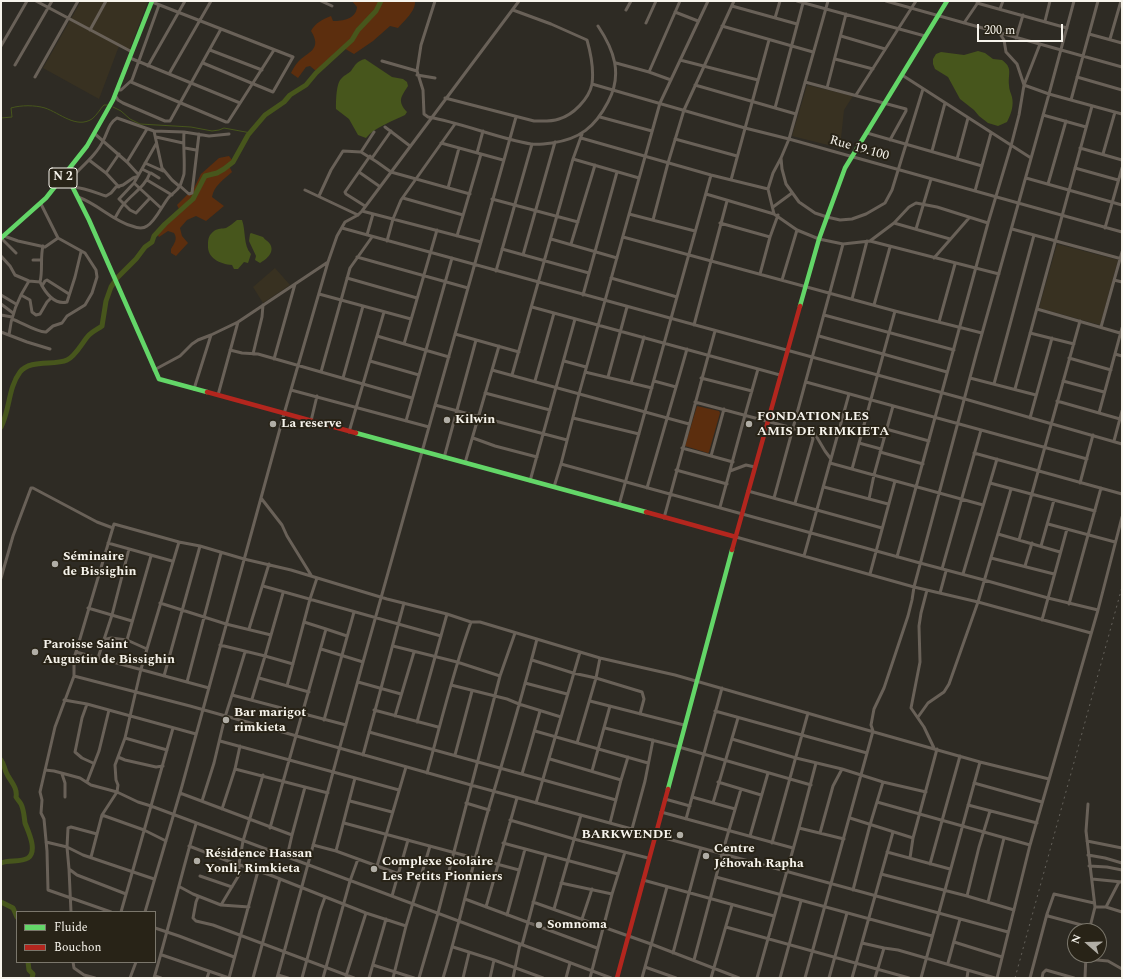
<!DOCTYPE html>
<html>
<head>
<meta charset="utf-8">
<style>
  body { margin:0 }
  #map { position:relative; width:1123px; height:979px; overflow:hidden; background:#2e2b24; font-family:Spectral,serif }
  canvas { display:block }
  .frame { position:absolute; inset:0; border:2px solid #f7f4ec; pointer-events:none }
  .legend { position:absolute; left:16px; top:911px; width:140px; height:52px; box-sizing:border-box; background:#282317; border:1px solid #7b776c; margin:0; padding:5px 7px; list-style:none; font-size:12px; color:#f7f4ec }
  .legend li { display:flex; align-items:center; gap:8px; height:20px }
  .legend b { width:20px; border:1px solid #7b776c }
  .north { position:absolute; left:1067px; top:923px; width:40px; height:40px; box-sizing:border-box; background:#282317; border:1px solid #7b776c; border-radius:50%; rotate:290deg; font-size:11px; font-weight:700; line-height:16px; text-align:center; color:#f7f4ec }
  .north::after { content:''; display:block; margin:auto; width:14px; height:18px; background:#b1aea6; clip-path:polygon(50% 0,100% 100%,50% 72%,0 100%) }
  .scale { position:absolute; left:977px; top:24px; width:86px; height:18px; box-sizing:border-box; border:2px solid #f7f4ec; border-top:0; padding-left:5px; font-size:12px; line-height:14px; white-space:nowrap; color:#f7f4ec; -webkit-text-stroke:3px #282317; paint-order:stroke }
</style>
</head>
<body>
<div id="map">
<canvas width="1123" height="979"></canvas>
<div class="frame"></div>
<ul class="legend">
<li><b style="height:5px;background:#63d668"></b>Fluide</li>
<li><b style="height:5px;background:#b3261e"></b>Bouchon</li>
</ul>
<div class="north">N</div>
<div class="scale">200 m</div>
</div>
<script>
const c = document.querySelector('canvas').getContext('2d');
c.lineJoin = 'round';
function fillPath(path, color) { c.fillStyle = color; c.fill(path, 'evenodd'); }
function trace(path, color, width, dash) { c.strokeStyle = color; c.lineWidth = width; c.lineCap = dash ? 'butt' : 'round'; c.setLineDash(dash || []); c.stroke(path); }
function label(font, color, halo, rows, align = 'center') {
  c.font = font + ' Spectral,serif'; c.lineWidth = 4; c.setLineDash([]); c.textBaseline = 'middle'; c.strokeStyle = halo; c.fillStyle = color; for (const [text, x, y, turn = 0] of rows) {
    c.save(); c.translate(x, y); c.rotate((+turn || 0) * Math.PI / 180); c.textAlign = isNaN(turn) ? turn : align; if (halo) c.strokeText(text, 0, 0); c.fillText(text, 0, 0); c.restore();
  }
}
fillPath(new Path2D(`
  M81,1H148L129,51L119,46L99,99L43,68Z
  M807,85L853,96L844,110L840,148L792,136Z
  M1057,244L1118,260L1100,325L1039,308Z
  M275,268L290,285L263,303L253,287Z`), '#383121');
fillPath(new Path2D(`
  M352,1H415C416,11 404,21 398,28L390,26L373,41L354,54L342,47L316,71L310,66L306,67L298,78L291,73C293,69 295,65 298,62C307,52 323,50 311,31C315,23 323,19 331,16L333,21C343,21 356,19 357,7Z
  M229,156L232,160L228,164L232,172C223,180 214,186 212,197L224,206L206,221L196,216L187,220L180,228L182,236L188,243L176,256L171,253V249C174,244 178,239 174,233L168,231L159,237L157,234L175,216L179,209L177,205L194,188L201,174L219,158Z
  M697,406L719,411L720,413L709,452L708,453L685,446Z`), '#5c2e0e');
fillPath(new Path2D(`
  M978,51L985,53L993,59L1002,60C1013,68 1008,73 1009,85C1009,90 1011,93 1012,97C1014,106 1011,114 1007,122L998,126L988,123L979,116L974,110L960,99L948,77L935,69L933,64V59L936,54L941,52L964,55Z
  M365,59L392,77L403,79L407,82L408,86C401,97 397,101 407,112L405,115C393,121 375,127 366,138L358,135L349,119L336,109C336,102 336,84 341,79C344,75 348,74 351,71C355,65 357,61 365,59Z
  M237,220H242C246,231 243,245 251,254L248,263L244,262L238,269H234L232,265C220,264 207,258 208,245C208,238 209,235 214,231C218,228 222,229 226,228C230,226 233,223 237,220Z
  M251,233L263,237C265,240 268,241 270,244C275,252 267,259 260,263L255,260L256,256L249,241L250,234Z`), '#47561c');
trace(new Path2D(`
  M113,107L121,111L130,119L140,124L191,127L212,131L219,130L224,128L251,133
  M1,118L12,117L11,108C21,105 35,105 45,108C60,113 76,129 92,119C97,115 100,109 104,105H108`), '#47561c', 1);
trace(new Path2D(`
  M1,427C10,410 8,388 20,372C30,359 54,366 67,360C76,356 83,341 89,335C93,331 98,329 102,326L106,301L111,287L117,278L136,259L145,247L152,242L154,236L165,224L193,199L205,176L217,173L224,169L233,162L248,135L265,115L284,102L290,95L306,85L316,73L352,40L358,30L376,11L381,1
  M1,760C4,764 4,767 6,772C9,780 18,787 16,797C17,799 20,802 21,804C24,810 24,816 25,823C28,831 38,851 28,858C20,863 9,859 1,863
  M1,902L13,908L17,917
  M28,962L29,970L33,974L32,978`), '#47561c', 5);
trace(new Path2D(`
  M36,1L132,52
  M321,1L332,6
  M435,1L421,45L417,71L423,90L424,114L428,117C463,123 496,138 531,144C538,145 545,144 552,143C580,139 595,127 608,102C623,74 614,50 598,26
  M797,1L925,36
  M828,1L789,139L781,158L782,169L786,184L799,202L815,213L827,217L840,220L852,219L866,214L885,203L892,190L923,89
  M886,1L1122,67
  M152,2L293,57L273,92L203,63
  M977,3L1067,28
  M732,6L797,24
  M1000,9L1003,1
  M626,10L631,1
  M675,12L698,21
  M775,18L780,1
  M1045,21L1050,1
  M646,23L656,1
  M964,23L979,1
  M722,26L813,52
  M90,30L106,1
  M1000,34L1004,40L1006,52L1017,64L1024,85L1049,94L1122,114
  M1089,34L1122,43
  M841,36L885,49
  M1016,38L1023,15
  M1110,39L1121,1
  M1,46L27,1
  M210,50L262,70
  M130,58L240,103
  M835,59L873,69
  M680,60L758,80
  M382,61L417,71
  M616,63L649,72L671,80
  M15,65L52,1
  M148,66L185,1
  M649,72L680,1
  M169,74L211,1
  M417,75L435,78
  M902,75L1031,158
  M35,77L78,1
  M1077,77L1122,90
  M131,82L226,122H228L274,50
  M805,82L906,109V111L890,140
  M592,84L745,128L789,139L1122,232
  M695,85L796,114
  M119,88V90H121L132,80L159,5
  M827,88L846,14
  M115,95L118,100L123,103L165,121H170L221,29
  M856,95L916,1
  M445,98L534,121C542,121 550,122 559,119C573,115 589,99 592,84C594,69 591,54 587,40L551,24L513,10
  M1071,100L1098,1
  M775,108L803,3
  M1043,115L1086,127
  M600,117L652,131
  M385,127L410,146
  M154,131L162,168L172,180L179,186
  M867,133L982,166
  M95,134L127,162L138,174
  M156,137L183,143
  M581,138L711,175L768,189
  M675,139L737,156
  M441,143L503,160
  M185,148L196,150
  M1080,148L1122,160
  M932,151L945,103
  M361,152L374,132
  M477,153L483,131
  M1103,154L1115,112
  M372,158L391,131
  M573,159L639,178
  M957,159L968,118
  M89,160L106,173L119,187
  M127,162L147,129
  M145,163L163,171
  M1075,168L1118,180
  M359,172L379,186
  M106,173L119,154
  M151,173L159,178
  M1026,178L1122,205
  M69,180C81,167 97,155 104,139C108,131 109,123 117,118L154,131L184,132L209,136L229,134
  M147,180L172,195
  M731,180L769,40
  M134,183L161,208
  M1048,184L1066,121
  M180,186L189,194L192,193L199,134
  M73,187C85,188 94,192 106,196L111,193L116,187L123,185L133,178L136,177
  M448,188L459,148
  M305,190L358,215
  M975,191L991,133
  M706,194L774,214L797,230L819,239L843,244L870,241L999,274
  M319,196L331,170L343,151L361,152L377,162L391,172L470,194
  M78,197C98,204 113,221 132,226C137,228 143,229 147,226C155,222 163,204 169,197C173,193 177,191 180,186C181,183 183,178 184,174C185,160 183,146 184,132
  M150,198L136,213L130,210L119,199L134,183L156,144
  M403,198L463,215
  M492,199L578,222
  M365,206L346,194L345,192L370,156
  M773,207L792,193
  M362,211L481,242
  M629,214L695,231
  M774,214L768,189L773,173L781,158
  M115,218C118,213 120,208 124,204C133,193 145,187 150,173L142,169
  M653,220L668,163L684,110L734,1
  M720,223L770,237
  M894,223L950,239
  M342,228L965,399L1122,444
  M1105,228L1122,168
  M916,229L931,179
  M1012,229L1122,259
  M367,235L373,214
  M4,236L18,241L45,247L58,238
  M457,236L481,154
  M623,237L895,311L982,333
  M1,238L16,253
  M551,239L617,258
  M387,241L393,219L401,200L455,124
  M870,241L894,223L909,207L916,203L937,207L988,223
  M571,244L595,165
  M43,246C40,258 43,270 40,282C45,292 54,305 67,302L75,277L81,252
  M502,249L589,273
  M523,255L555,142
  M1,256L10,266L15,275L29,281L40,282
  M357,257L468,288
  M934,258L969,218
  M33,260H41
  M496,271L532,144
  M760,274L770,237L778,215
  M347,278L417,298
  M611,278L677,297
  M782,280L797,230
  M1114,280L1122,282
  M42,286L45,281L47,280L69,294
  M319,294L411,319
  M1,295L16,304
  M21,295L30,300L32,312L36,315L40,314L47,302L51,298
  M583,295L617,172
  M852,299L867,241
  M1,304L13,313
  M874,305L890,247
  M532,307L780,375
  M1037,309L1120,333
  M1,315L12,317
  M824,315L954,350
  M12,319C21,322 38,333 46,332L53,326L62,323L67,316L85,305L92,293L97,277L96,270L85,253L58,238L41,204
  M939,322L955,264
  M694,325L727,201
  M1101,327L1122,252
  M1,332L27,342L50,349
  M1030,333L1074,344
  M455,334L519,352
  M9,335C11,315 18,298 29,281
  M377,336L449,357
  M819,336L947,372
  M404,344L437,230
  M230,350L242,353L258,354L412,398
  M253,354L262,317L263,305
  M1115,354L1122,356
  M1069,358L1111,370
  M274,359L295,284
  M370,361L419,375
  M564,361L586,367
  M154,370L180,356L192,344L198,340L211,335L238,322L328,262
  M492,370L689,424
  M321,372L350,268L372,237
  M585,372L652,388
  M512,375L573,159L582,134
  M608,377L627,307
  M343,378L363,306
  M701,378L752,391
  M970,378L1036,395
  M535,381L554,313
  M654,381L676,387
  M1063,381L1104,392
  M806,382L1087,459
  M631,383L644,337
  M994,384L1034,235
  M194,389L211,335
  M1015,389L1092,106
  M291,390L429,427
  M485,393L550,410
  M218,395L238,322
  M1057,401L1120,419
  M695,402L815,434L825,451L831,459
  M435,405L567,440
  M1099,413L1122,328
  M573,418L639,434
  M1030,418L1052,338
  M311,421L317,396
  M406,421L452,258
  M886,429L929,441
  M862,431L884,437
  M349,432L384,312
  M473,438L495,446L537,457
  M1114,441L1122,411
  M859,443L881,449
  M682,448L733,462
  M880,452L923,464
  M974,453L1122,494
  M711,456L724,409
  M444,458L476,340
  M465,463L499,346
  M830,463L983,505
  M561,464L579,394L660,103L708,1
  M852,469L895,311
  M676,470L727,484
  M730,471L746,465L755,467
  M530,481L575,319
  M990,483L1095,511
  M1080,483L1093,435
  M554,487L561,464L920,563L984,580L1048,598L1098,610
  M824,487L888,504
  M647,488L687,349
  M748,491L882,528
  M261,498L282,525L287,536L311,575
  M774,498L843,244
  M869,499L874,475L893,406
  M795,503L813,439L811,432
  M619,505L711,175
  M720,507L745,415L758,369
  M664,518L715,331
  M1048,524L1115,542
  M998,534L1060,552
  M736,537L914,587L978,602L1091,633
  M1019,540L1080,321
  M108,543L172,561
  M1041,546L1054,500
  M804,556L849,394
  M897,557L988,223L1011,146L1019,115L1024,85L1040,44
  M991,558L1054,574
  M1025,566L1032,543
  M942,569L981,430
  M870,574L895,481
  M963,574L997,459
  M1,578L13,536L31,488H33L97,522L113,528
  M263,586L441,636
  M927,590L921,613L919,626L920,662L911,708L924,727L934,748
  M283,593L265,656L293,664
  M940,593L946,571
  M160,603L226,624L271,635
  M1069,604L1101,488
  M88,608L132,621
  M1042,620L1067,529
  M249,629L269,564
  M326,629L347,636
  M103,640L111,638L127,640
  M220,645L265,656L252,699
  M393,646L457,662L500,676
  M147,649L127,640L151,556
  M321,649L363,662
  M76,652L209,688
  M98,658L112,615L129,549
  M532,660L573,673L596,678L642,692L644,699L640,714
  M74,676L190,706L471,785L1008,932
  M164,676L200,546
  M259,678L309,692
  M187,682L221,553
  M358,682L401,694
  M525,683L567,694
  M451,685L507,699L519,704L561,717
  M287,686L310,599L317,578
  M232,695L245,652
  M64,700L87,704L196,734
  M590,701L684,725
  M87,704L82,718L75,752L82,758L93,763
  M374,710L438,727
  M715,711L867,753
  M395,716L414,652
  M918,717L928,703L944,692L949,684L978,602L1011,489
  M324,720L354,612
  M417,722L447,614
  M173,728L151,806L611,978
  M605,728L679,747L811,785
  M535,731L648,763
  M369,732L616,800
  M125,738L167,750
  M732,739L796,758L842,769L883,782L926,792
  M220,741L399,790
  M577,743L596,678L600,658
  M363,755L404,603
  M455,755L472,691
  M118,757L125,760L156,767L163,766
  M550,759L621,780
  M235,769L328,793
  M45,770L54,771L80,778L91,785L117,792L138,802L151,806L121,912
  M592,771L610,706
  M427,773C441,723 453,671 471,622
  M62,774L65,783V797
  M522,774L540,711
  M87,782L99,751L109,710
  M718,782L761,795
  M974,783L1042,802
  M180,793L292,835
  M692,797L735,809
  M665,799L690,806
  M202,801L214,763L225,717L232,695L346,725
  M350,801L392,812
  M877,802L1030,845
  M466,803L489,810
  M536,803L580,652
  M713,803L738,718
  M1088,804L1086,831L1095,907L1089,931
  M968,805L1037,823
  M222,809L235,769L240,746
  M661,812L793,848
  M102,815L144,830L166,841
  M850,818L913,838
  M686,819L722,688
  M510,820L574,839L648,858
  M344,823L519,870
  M610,823L621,780L628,757
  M270,828L326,629L304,622
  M799,828L844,839
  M632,829L645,781L653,740
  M820,833L833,786L842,769
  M97,834L71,827L68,828L67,847L69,869L77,875L126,894
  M750,836L768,773
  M1087,841L1122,848
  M46,842L67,847L83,855L154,879
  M503,843L618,874
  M772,843L808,713
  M313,845L336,851L399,874
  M189,846L228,861L270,875L366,913L406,926
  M336,851L355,778
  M887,852L950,869
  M1088,855L1105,858L1122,863
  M91,857L102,815L117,792L118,785L116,780L115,765L125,738L141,669L179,542
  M287,857L292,835L305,787
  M910,858L913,838L937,749
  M930,864L960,756
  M377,866L406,767
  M1089,866L1107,867L1122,870
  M69,869L71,912
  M881,874L967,896L1014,910
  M200,876L232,887
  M716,877L932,936
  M1092,879L1122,882
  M643,880L774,916
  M561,883L612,894
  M180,887L193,894L221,905L249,907
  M853,890L870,825L883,782
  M392,896L408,840
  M967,896L979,847L990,811
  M198,897L196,902L193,918L196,921L213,925L354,978
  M465,899L597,948
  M533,902L651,944L739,978
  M988,902L1004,838
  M221,905L239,875V864L243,841L263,775
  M486,907L517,798
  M1095,907H1106L1122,912
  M1106,907L1119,882
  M554,909L581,815
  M111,912L48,890L47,851L44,819L41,813L42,800L40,792L55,727L74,676V658L76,652L114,524L179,542L200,546L244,559L291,570L387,599L447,614L471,622H480L600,658L675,675L835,721L980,762L1049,779
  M145,912L182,786L284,414L328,262L337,236L345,222L358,215L362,211L519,1
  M507,915L525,849
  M582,919L592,889
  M726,927L909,978
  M1089,927L1048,916L1047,914L1054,894L1094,903
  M155,928L179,936L234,957
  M954,942L1002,957
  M862,943L884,948L898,950L995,978
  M522,945L546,855
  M453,947L494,960L543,978
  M673,953L701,848
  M162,955L229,978
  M1086,959L1108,961L1122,969
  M694,960L722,854L741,789
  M73,962L74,968L84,975L95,978
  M948,963L960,919
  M373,965L414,978
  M645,967L676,978
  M278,975L288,978
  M155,976L161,978
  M346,976L366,913
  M130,978L136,962
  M154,978C169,927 181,875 196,824
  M207,978L209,972
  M229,978L258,871
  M253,978L280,879
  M277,978L363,662L516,117
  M302,978L320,911L325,897
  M323,978L350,881L358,859
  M369,978L386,919
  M393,978L406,926L430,846
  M419,978L438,913L500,676L515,633
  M443,978C460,923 472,866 488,811C505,754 522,697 537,639
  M463,978L469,953
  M490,978L494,960
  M513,978L520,944
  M566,978L570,963
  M590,978L612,894L625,852
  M642,978L667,887
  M711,978L732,905
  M757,978L799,828L816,763
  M780,978L801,901
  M805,978L867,753L873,731L871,725L874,709L884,688L908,616L912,600L914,587L976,355L1049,94L1074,1
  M829,978L847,913
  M852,978L893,832
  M875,978L884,948
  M921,978L980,762
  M967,978L968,971
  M997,978L1030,845L1098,610L1122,517
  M1030,978L1047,914
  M1042,978L1043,973L1046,970L1074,978
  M1085,978L1086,955`), '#696158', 3);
trace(new Path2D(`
  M66,174L89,220L159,379L207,392
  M1,238L46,198L87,146L113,100L152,1
  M800,306L819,239L845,168L947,1
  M356,433L646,512
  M668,789L732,550`), '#63d668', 4.5);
trace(new Path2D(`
  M207,392L356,433
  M646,512L736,537
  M732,550L800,306
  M617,978L668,789`), '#b3261e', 4.5);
trace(new Path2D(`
  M1015,978L1122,587`), '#65625b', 1, [2, 4]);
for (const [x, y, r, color] of [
  [447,420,4,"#b1aea6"],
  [273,424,4,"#b1aea6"],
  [749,424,4,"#b1aea6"],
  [55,564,4,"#b1aea6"],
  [35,652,4,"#b1aea6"],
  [226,720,4,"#b1aea6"],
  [680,835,4,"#b1aea6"],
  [706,856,4,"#b1aea6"],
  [197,861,4,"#b1aea6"],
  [374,869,4,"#b1aea6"],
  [539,925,4,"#b1aea6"]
]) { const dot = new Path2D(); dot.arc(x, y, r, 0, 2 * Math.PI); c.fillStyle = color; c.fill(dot); trace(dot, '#282317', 1.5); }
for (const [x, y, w] of [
  [63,178,28]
]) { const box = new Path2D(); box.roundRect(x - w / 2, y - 10, w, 20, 3); c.fillStyle = '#282317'; c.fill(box); trace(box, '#f7f4ec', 1); }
label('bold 12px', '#f7f4ec', null, [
  ["N 2",63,178]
]);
label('13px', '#f7f4ec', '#282317', [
  ["Rue 19.100",859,149,16]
]);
label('bold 13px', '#f7f4ec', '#282317', [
  ["FONDATION LES",757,417],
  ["AMIS DE RIMKIETA",757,432],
  ["Kilwin",455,420],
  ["La reserve",281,424],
  ["Séminaire",63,557],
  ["de Bissighin",63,572],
  ["Paroisse Saint",43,645],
  ["Augustin de Bissighin",43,660],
  ["Bar marigot",234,713],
  ["rimkieta",234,728],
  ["BARKWENDE",672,835,"right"],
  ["Centre",714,849],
  ["Jéhovah Rapha",714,864],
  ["Résidence Hassan",205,854],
  ["Yonli, Rimkieta",205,869],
  ["Complexe Scolaire",382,862],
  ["Les Petits Pionniers",382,877],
  ["Somnoma",547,925]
], 'left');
</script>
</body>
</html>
